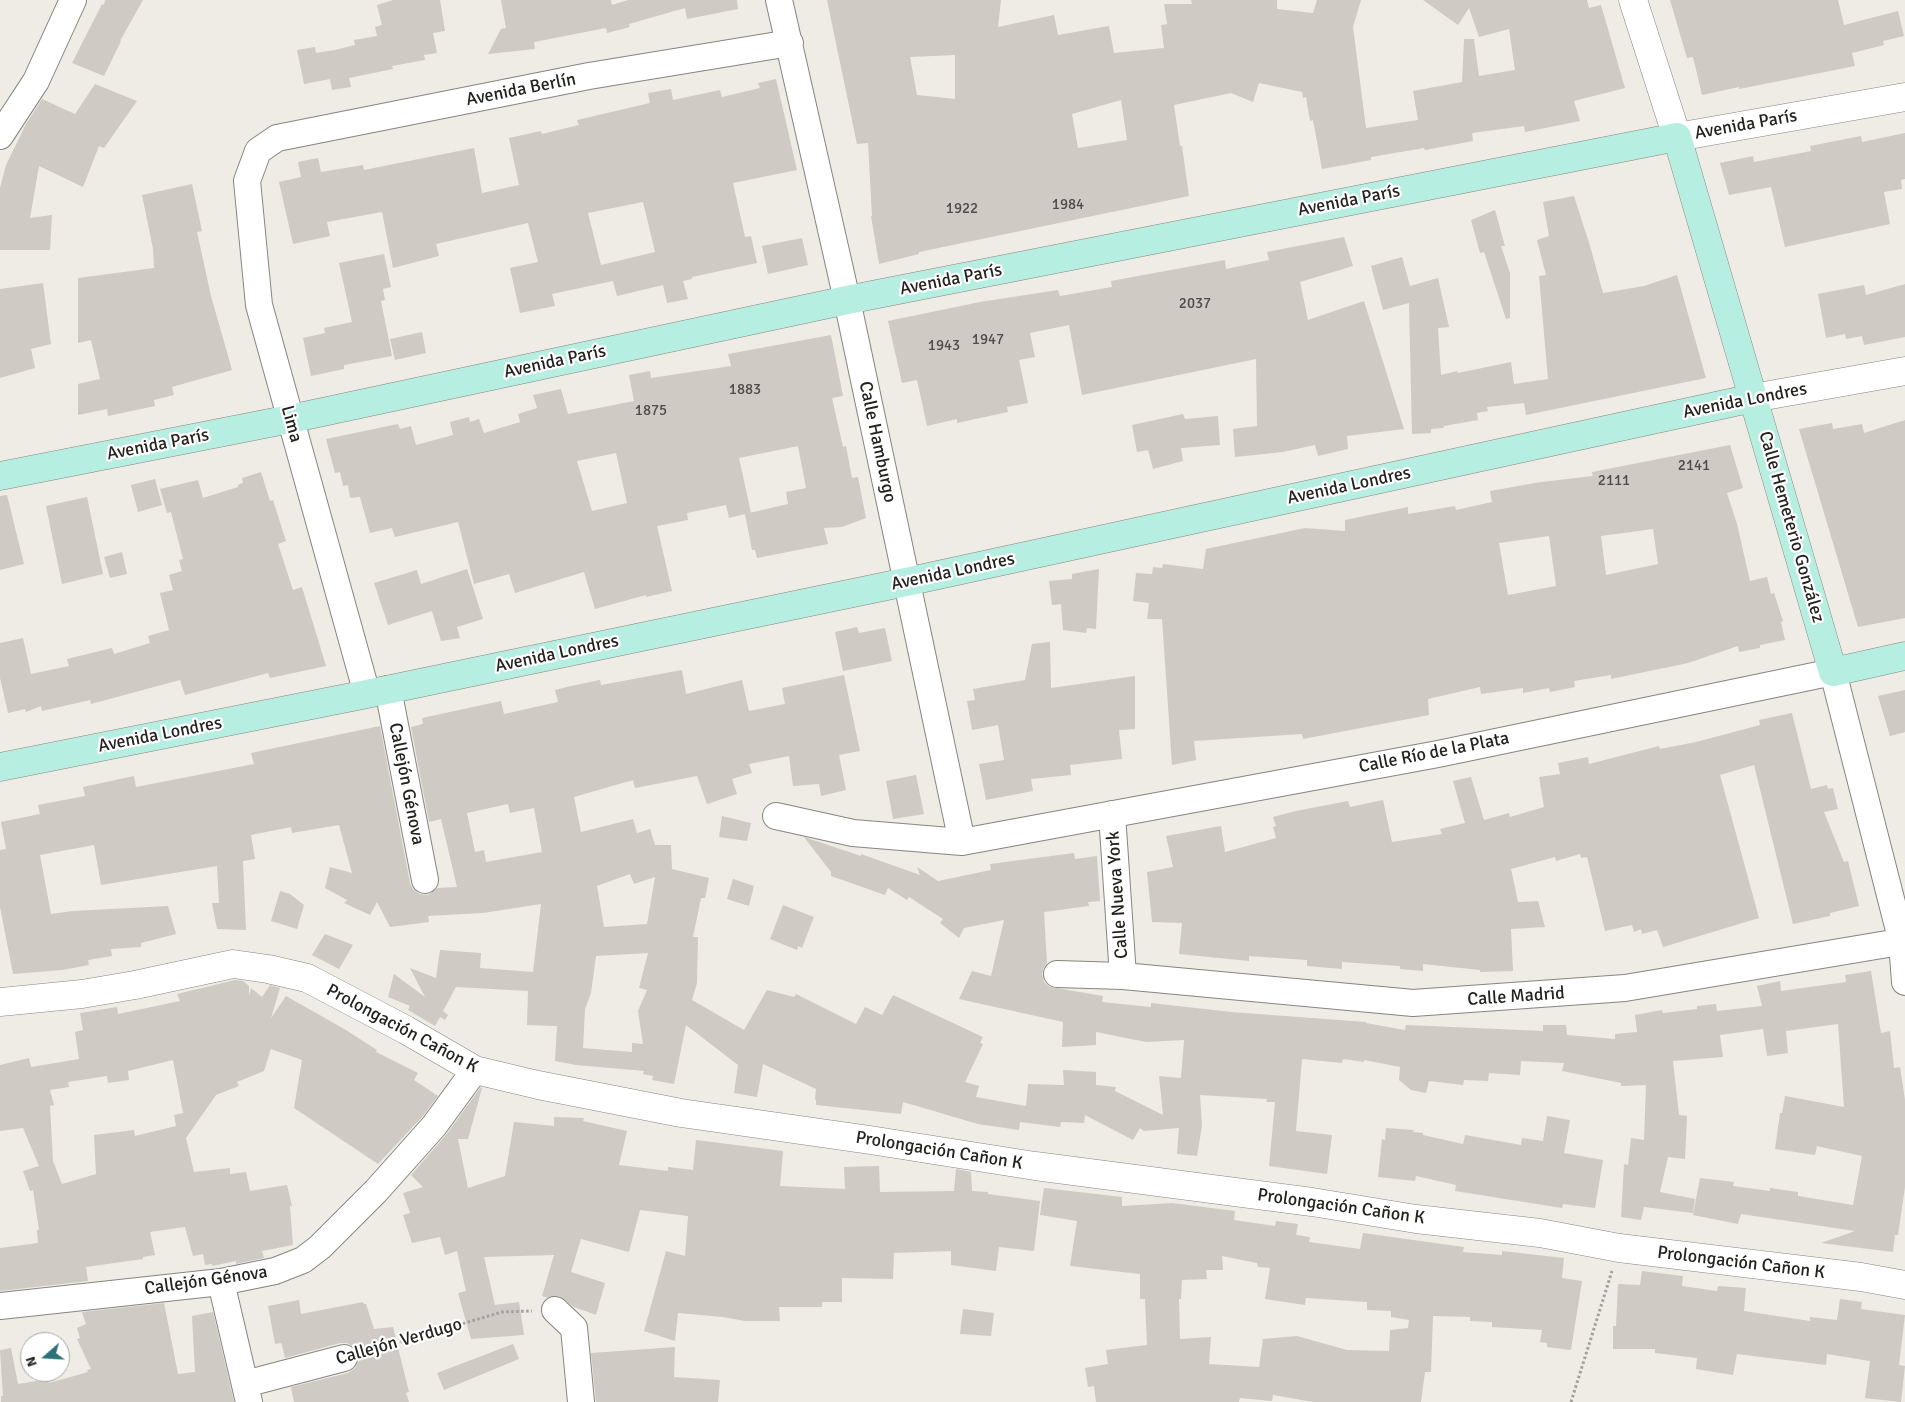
<!DOCTYPE html>
<html>
<head>
<meta charset="utf-8">
<style>
  body { margin:0 }
  #map { position:relative; width:1905px; height:1402px; overflow:hidden; background:#eeece4; font-family:Signika,sans-serif }
  canvas { display:block }
  .north { position:absolute; left:20px; top:1332px; width:50px; height:50px; box-sizing:border-box; background:#fff; border:1px solid #a7a7a5; border-radius:50%; rotate:251deg; font-size:14px; font-weight:700; line-height:20px; text-align:center; color:#23221f }
  .north::after { content:''; display:block; margin:auto; width:18px; height:22px; background:#297379; clip-path:polygon(50% 0,100% 100%,50% 72%,0 100%) }
</style>
</head>
<body>
<div id="map">
<canvas width="1905" height="1402"></canvas>
<div class="north">N</div>
</div>
<script>
const c = document.querySelector('canvas').getContext('2d');
c.lineJoin = 'round';
function fillPath(path, color) { c.fillStyle = color; c.fill(path, 'evenodd'); }
function trace(path, color, width, dash) { c.strokeStyle = color; c.lineWidth = width; c.lineCap = dash ? 'butt' : 'round'; c.setLineDash(dash || []); c.stroke(path); }
function label(font, color, halo, rows, align = 'center') {
  c.font = font + ' Signika,sans-serif'; c.lineWidth = 4.5; c.setLineDash([]); c.textBaseline = 'middle'; c.strokeStyle = halo; c.fillStyle = color; for (const [text, x, y, turn = 0] of rows) {
    c.save(); c.translate(x, y); c.rotate((+turn || 0) * Math.PI / 180); c.textAlign = isNaN(turn) ? turn : align; if (halo) c.strokeText(text, 0, 0); c.fillText(text, 0, 0); c.restore();
  }
}
fillPath(new Path2D(`
  M105,0H143L120,41H121L104,76L72,63L102,4L104,5Z
  M393,0H440L445,31L433,33L437,53L424,55L425,60L392,66L393,69L349,78L351,87L332,90L330,79L304,84L297,50L315,47L316,53L335,50L355,45L354,40L377,36L375,27L382,25L377,5Z
  M501,0H611L612,5L628,0H737L738,9L687,19L685,8L629,24L630,27L607,33L606,28L534,42L535,49L488,54L501,29L506,28Z
  M827,0H1001L998,27L1054,15L1058,35L1109,26L1114,53L1164,48L1161,25L1167,24L1164,4H1192L1191,0H1277V9L1313,13L1317,0H1361L1353,27L1366,128L1418,120L1413,91L1462,82L1464,39H1474L1479,76L1515,70L1509,29L1479,37L1469,8L1458,25L1423,0H1587L1589,8L1601,5L1625,88L1574,101L1580,121L1525,132L1524,126L1472,133L1473,141L1425,150L1424,148L1371,157V160L1322,169L1313,120L1310,121L1306,97L1303,98L1302,92L1259,83L1253,102L1231,93L1174,105L1180,146H1182L1189,196L919,252V254L879,264L871,216H872L868,143L857,144ZM955,55V99L917,95L910,57ZM1121,100L1127,140L1078,148L1072,114Z
  M1670,0H1838L1844,25L1898,11L1904,36L1883,41L1884,45L1852,53L1855,66L1739,89V87L1702,95L1693,57L1687,58Z
  M776,79L797,170L733,183L745,237L751,236L757,263L692,277V279L683,281L688,299L667,303L663,285L617,296L613,281L552,294L555,306L520,313L510,268L538,262L528,223L436,244L439,256L393,268L382,212L327,222L330,236L293,244L279,182L301,177L298,162L318,158L321,172L363,165L364,170L474,148L482,193L519,185L509,138L541,131L542,134L579,125L577,120L650,103L648,93L671,89L673,100L720,90L722,97L760,88L758,83ZM643,202L655,252L601,265L588,213Z
  M95,84L137,101L104,148L99,146L83,187L39,166L30,218L52,215L50,250H0V188L6,165L26,124L42,99L75,114Z
  M1905,133V179L1901,180L1902,189L1884,192L1890,224L1785,247L1771,187L1729,195L1720,163L1753,156L1754,162L1811,151L1810,146L1861,136L1862,142Z
  M192,184L202,231L197,232L211,296L232,370L172,387L174,395L154,400L155,406L108,416L107,409L78,415V384L100,379L91,340L78,343V278L154,268L153,249L142,195Z
  M1574,196L1590,246L1603,293L1644,286L1677,275L1706,378L1526,415L1524,403L1487,407L1488,411L1477,413L1478,420L1444,426L1443,428L1431,429V433L1412,434L1409,303L1383,310L1371,266L1402,257L1410,286L1438,278L1449,327L1438,328L1441,375L1457,371L1458,373L1511,362L1514,384L1548,379L1539,276L1546,275L1537,240L1549,236L1543,202Z
  M1495,210L1505,246H1501L1510,273V318L1506,319L1484,252L1480,253L1471,220Z
  M1344,237L1353,266L1300,282L1308,320L1364,301L1404,429L1347,436L1348,449L1318,456L1315,445L1283,452L1235,457L1233,429L1257,426L1256,359L1082,395L1069,325L1030,333L1035,357L1019,360L1028,403L1007,407L1008,412L957,423V419L927,426L917,380L902,383L888,321L980,302L1058,290L1060,296L1112,287L1111,281L1225,260L1226,269L1269,260L1267,252Z
  M802,238L808,265L768,274L762,246Z
  M384,254L391,287L383,289L385,300L381,301L392,356L344,365V369L311,376L303,338L325,333L324,328L352,322L339,263Z
  M43,283L51,344L31,349L35,368L0,378V289Z
  M1905,284V337L1864,345L1862,336L1846,339L1845,334L1826,338L1818,294L1864,285L1866,295Z
  M422,332L426,353L395,360L390,339Z
  M831,335L843,396L832,398L843,447L846,446L852,478L858,477L866,518L842,527L824,528L828,544L757,558L755,550H752L745,514L729,518L726,505L687,513L688,520L657,526L672,591L646,597V595L595,609L584,572L515,593L509,574L474,584L458,522L395,537L392,528L370,533L360,497L350,498L348,485L343,486L340,472L335,473L326,439L398,424L400,429L411,426L416,445L453,435L450,422L469,417L470,422L479,419L484,433L520,422L518,414L537,408L533,395L561,389L568,414L634,401L629,375L650,371L651,378L731,366L728,354ZM798,446L806,488L786,492L788,504L745,514L751,513L739,458ZM616,453L627,503L592,511L577,461Z
  M1183,414L1185,419L1218,416L1220,445L1181,448L1183,461L1153,469L1148,450L1137,452L1132,425Z
  M1905,420V618L1858,627L1799,429L1832,423L1833,429L1862,424L1864,433Z
  M1730,445L1743,488L1727,493L1737,524L1750,581L1767,577L1771,594L1774,593L1783,621L1781,622L1785,640L1760,645V648L1739,652L1738,646L1688,663L1611,679V675L1574,681L1575,687L1550,692L1549,688L1523,693V688L1481,694L1480,687L1428,699L1429,715L1303,739L1302,734L1194,741L1196,760L1172,765L1162,619H1147L1149,603L1133,601L1136,573L1152,574L1153,567L1162,568L1163,564L1203,569L1206,549L1305,528L1345,531V520L1408,507V514L1455,506L1456,510L1492,502L1490,491L1541,482L1593,476L1592,472ZM1653,529L1658,564L1606,575L1601,536ZM1549,536L1556,586L1508,595L1499,543Z
  M261,472L270,501L273,500L286,541L278,544L293,590L302,587L326,666L270,678L268,673L185,695L180,680L91,704L90,700L42,711L41,706L26,712L25,709L8,713L0,678V643L23,638L31,674L69,666L67,659L112,648L114,654L150,643L148,636L169,630L160,593L173,590L169,575L182,571L179,560L183,559L171,512L167,513L160,489L198,480L203,498L238,487V485L243,483L242,478Z
  M155,479L162,505L138,512L131,485Z
  M7,495L24,564L0,570V496Z
  M87,497L103,574L62,584L46,506Z
  M122,552L127,574L110,578L104,557Z
  M467,569L483,619L457,627L460,638L441,641L432,611L388,625L374,583L417,570L421,584Z
  M1099,569L1096,629L1087,628L1086,633L1063,630L1061,604L1052,605L1049,581L1072,579V574Z
  M857,627L859,633L885,628L892,661L843,671L835,632Z
  M1050,642L1051,688L1135,676V729L1119,730L1122,759L1070,765L1071,775L1031,779L1033,791L986,800L979,764L1004,760L998,725L972,730L967,701L975,700L973,689L1025,680L1032,644Z
  M682,670L686,694L742,680L749,711L785,704L782,688L844,675L860,751L839,755L846,790L821,796L819,784L793,786L789,756L749,764L752,773L732,779L737,794L707,804L697,776L635,788L633,780L574,797L581,832L633,819L637,833L650,829L655,845H671L672,869L709,878L705,898H701L693,937H698L697,983L692,1000L744,1030L767,990L794,997L796,994L856,1024L865,1007L882,1015L893,995L983,1037L980,1043L983,1044L965,1082L979,1086L976,1097L1026,1106L1028,1084L1064,1085L1063,1070L1096,1072V1085L1116,1087L1115,1091L1163,1115L1159,1076L1181,1078L1184,1040L1146,1042L1096,1032V1045L1062,1047L1063,1022L959,999L972,971L991,976L1004,920L964,928L959,938L940,923L943,919L909,897L907,900L888,888L885,895L831,876V872L804,837L861,856V854L920,875L917,867L938,881L991,870L990,864L1074,853L1075,859L1097,856L1100,901L1088,902L1089,906L1044,912L1047,963L1044,967L1042,974L1044,982L1050,987L1103,996L1102,1002L1151,1007V1003L1231,1012L1366,1022V1023L1405,1030L1406,1025L1543,1031V1025H1566L1567,1035L1615,1039V1034L1637,1032L1635,1015L1662,1010L1663,1013L1697,1009V1006L1716,1004L1717,1011L1762,1006L1757,986L1780,981L1781,991L1846,982L1845,975L1871,971L1881,1033L1890,1031L1894,1068L1900,1067L1905,1100V1187L1898,1235H1895L1893,1252L1821,1243L1855,1231L1741,1214L1738,1224L1693,1215L1700,1178L1734,1182L1733,1186L1770,1191V1188L1798,1192V1196L1853,1205L1862,1156L1817,1146L1815,1155L1775,1149L1780,1113H1782L1785,1096L1844,1107L1838,1024L1786,1031L1788,1053L1767,1056L1763,1029L1720,1035L1723,1057L1673,1061L1679,1115L1687,1116L1685,1159L1668,1157L1660,1192L1695,1199L1693,1213L1644,1207L1641,1220L1621,1217L1624,1164L1628,1165L1631,1138L1644,1140L1646,1085L1621,1086V1083L1562,1071L1564,1063L1521,1061L1520,1075L1489,1073L1488,1081L1464,1080L1463,1085L1429,1081L1426,1093L1411,1090L1399,1080L1400,1067L1364,1060V1062L1343,1059L1342,1063L1302,1059L1296,1131L1332,1135L1327,1174L1269,1166L1275,1102H1266L1267,1099L1200,1095L1202,1126L1197,1156L1177,1154L1179,1128L1144,1131L1140,1128L1133,1140L1085,1115L1084,1123L1061,1122L1060,1127L1020,1122L1019,1130L978,1124L903,1102L901,1114L816,1105V1100L815,1099L816,1089L763,1064L757,1097L734,1093L738,1065L686,1025L674,1084L652,1080L653,1076L643,1074L644,1071L576,1065L555,1061L557,1026L527,1025L528,991L456,987L443,1011L448,1015L445,1020L440,1017L435,1026L408,1010L410,1006L388,997L394,974L425,997L410,968L436,978L440,950L481,953L480,968L533,972L541,904L483,913L428,916L429,922L390,927L377,902L370,915L344,903L347,900L325,888L330,867L352,873L339,825L292,833L291,827L251,835L255,859L243,861L246,930L217,929L212,903H219L217,866L101,885L94,845L40,855L51,914L73,911L168,906L176,934L141,943V947L111,949L112,956L88,960L89,965L62,970L13,974L0,907V850L6,849L1,822L40,814L38,805L85,796L83,787L134,776L136,787L254,764L251,753L380,726L410,883L413,889L420,894L428,895L437,888L457,887L441,819L429,822L411,727L423,724L422,718L501,701L504,714L558,702L555,690L571,686L600,680L601,685ZM508,804L510,813L534,808L542,852L486,862L484,850L475,852L467,813ZM630,874L634,884L655,877L647,924L604,927L597,886ZM648,953L639,988L647,990L638,1011L643,1044L632,1043V1052L583,1048L585,1009L591,993L596,956Z
  M1905,690V732L1890,736L1878,696Z
  M1792,713L1811,789L1827,785L1828,789L1833,788L1838,809L1824,812L1844,862L1848,861L1859,906L1830,913V916L1793,924L1754,765L1720,775L1759,918L1663,947L1657,930L1642,934L1641,929L1634,932L1632,925L1605,931L1587,857L1581,858L1580,854L1556,861L1555,857L1511,869L1518,902L1538,901L1545,927L1511,929L1513,971L1480,972V970L1423,964V971L1400,969V966L1342,962V969L1307,966V960L1249,956V961L1179,954L1182,923L1152,922L1147,872L1173,867L1166,836L1221,826L1225,852L1276,838L1273,827L1276,826L1273,817L1296,811L1348,801L1350,807L1383,800L1392,842L1442,834L1440,829L1465,823L1453,781L1471,777L1484,820L1509,813L1510,817L1544,807L1539,777L1560,774L1558,763L1588,757L1589,764L1659,746L1660,749L1696,742L1760,725L1759,720Z
  M916,775L924,814L893,819L886,781Z
  M722,816L751,823L747,841L719,837Z
  M733,879L754,886L749,906L727,899Z
  M280,891L290,894L304,905L297,929L271,921Z
  M783,905L814,917L802,948L798,946L797,950L770,939Z
  M325,934L353,945L339,969L312,955Z
  M235,980L243,981L249,986V996L251,988L262,997L270,985L280,988L271,1018L286,996L346,1030L377,1050L376,1052L418,1073L414,1080L438,1096L422,1117L378,1164L294,1108L302,1060L271,1049L264,1071L237,1082L239,1086L216,1095L186,1138L194,1172L230,1168V1174L246,1172L250,1191L287,1185L292,1206H290L293,1245L262,1251L264,1258L236,1264V1261L212,1266V1264L205,1265L203,1254L193,1256L185,1227L150,1232L155,1255L143,1257V1259L86,1267L88,1281L0,1291V1248L38,1243L37,1230H39L33,1190L30,1191L23,1171L39,1166L23,1128L0,1131V1065L29,1058L31,1067L79,1059L75,1032L83,1030L80,1013L117,1007L118,1014L180,1001L177,994ZM173,1060L183,1113L174,1115L176,1126L135,1136L134,1130L94,1135L96,1174L62,1184L53,1161L50,1106L54,1105L50,1090L69,1087L68,1082L107,1076L108,1083L129,1080L128,1071Z
  M481,1087L482,1088L468,1139H458L468,1188L505,1176L514,1122L554,1126V1117L584,1118L583,1121L627,1131L619,1165L668,1171V1167L693,1170L696,1140L783,1151L780,1186L845,1189L844,1167L879,1166L880,1192L954,1191L956,1169L971,1172L972,1191L988,1192V1194L1040,1201L1034,1251L999,1247L996,1271L951,1265V1251L894,1253L893,1279L842,1278V1302H822V1307H779L780,1321H745L723,1317L678,1313L675,1341L644,1331L666,1251L685,1256L688,1216L640,1210L629,1252L581,1239L571,1272L605,1283L596,1315L574,1307L559,1296L548,1298L542,1296L554,1255L484,1257L495,1305L519,1302L524,1335L471,1339L458,1293L466,1291L457,1251L445,1255L440,1237L412,1243L403,1215L410,1213L403,1193L423,1187L411,1175L446,1135Z
  M1547,1116L1570,1120L1564,1153L1603,1160L1595,1208L1563,1204L1562,1208L1455,1191L1456,1185L1416,1176L1415,1181L1378,1177L1382,1139L1385,1140L1386,1128L1414,1130L1413,1132L1423,1133V1135L1463,1144L1465,1135L1521,1145L1522,1138L1543,1141Z
  M1044,1188L1122,1197V1206L1172,1203L1235,1211L1234,1220L1275,1226L1276,1221L1298,1224L1296,1235L1310,1237L1309,1242L1360,1249L1363,1233L1464,1247L1463,1252L1502,1255V1251L1564,1258L1562,1278L1582,1281L1571,1350L1547,1347V1343L1540,1342L1542,1330L1492,1327V1322L1470,1321V1317L1433,1316L1431,1372H1425L1421,1402H1313L1273,1395L1272,1401L1240,1398L1239,1402H1096L1094,1386L1088,1387L1085,1368L1108,1364L1106,1350L1147,1345L1145,1299H1140V1274L1070,1266L1077,1221L1040,1215ZM1222,1256L1257,1263L1258,1267L1270,1268L1265,1299L1305,1305L1306,1298L1367,1302V1310L1391,1311V1317L1409,1320L1408,1328L1390,1330L1389,1351L1347,1350L1297,1336L1263,1339L1259,1367L1209,1364L1211,1337L1180,1339L1179,1299H1181L1182,1280L1207,1279L1206,1270H1223Z
  M1642,1271L1683,1276L1682,1286L1717,1291L1718,1286L1746,1288L1744,1311L1810,1321V1317L1837,1320L1840,1299L1862,1302L1861,1309L1905,1315L1899,1365L1905,1366L1901,1402L1865,1398L1870,1361L1827,1354L1826,1365L1737,1354L1733,1375L1696,1369L1697,1358L1655,1353V1349H1613V1326H1616L1618,1284L1640,1285Z
  M299,1300L301,1314L363,1302L364,1304H366L374,1329L393,1327L409,1392L406,1393L409,1402H294L291,1387L348,1373L355,1368L359,1361V1355L355,1348L347,1343H340L285,1358L282,1345L281,1343L275,1344L268,1306Z
  M164,1303L178,1374L195,1372L192,1316L213,1312L234,1402H1V1396H3L0,1350L11,1348L18,1384L48,1379L49,1383L88,1372L87,1370L91,1369L77,1339L80,1338L77,1328L86,1324L82,1312Z
  M963,1309L994,1313L991,1336L960,1334Z
  M513,1344L519,1359L444,1390L437,1373Z
  M675,1347L674,1377L720,1380L718,1402H596L591,1353Z`), '#cfcac4');
const minor = new Path2D(`
  M779,0L847,300L962,842
  M0,136L36,81L73,0
  M388,689L425,880
  M367,694L259,305L247,181L258,151L277,138L589,76L790,43
  M1112,814L1123,976
  M776,816L853,833L962,842L1438,754L1833,672L1902,942L1905,982
  M1057,974L1123,976L1413,1003L1625,988L1905,941
  M221,1282L249,1402
  M0,1306L221,1282L275,1271L303,1260L320,1247L376,1191L434,1126L475,1070
  M555,1310L574,1328L581,1402
  M245,1384L344,1358`);
const tertiary = new Path2D(`
  M1633,0L1677,137L1905,97
  M1753,398L1905,371
  M0,1002L82,994L135,985L233,964L268,969L307,978L406,1030L475,1070L538,1085L681,1113L870,1140L1035,1166L1312,1202L1416,1219L1540,1233L1619,1248L1861,1277L1905,1285`);
const secondary = new Path2D(`
  M0,476L290,419L847,300L1677,137L1833,672L1905,656
  M0,767L367,694L906,582L1753,398`);
trace(minor, '#87857e', 28);
trace(tertiary, '#87857e', 29);
trace(secondary, '#87857e', 29);
trace(new Path2D(`
  M367,1352L502,1312L532,1311
  M1571,1402L1612,1271`), '#a1a09a', 3, [2.5, 2.5]);
trace(minor, '#fff', 26);
trace(tertiary, '#fff', 28);
trace(secondary, '#b7eee2', 28);
label('15px', '#4e4c48', null, [
  ["1984",1068,205],
  ["1922",962,209],
  ["2037",1195,304],
  ["1947",988,340],
  ["1943",944,346],
  ["1883",745,390],
  ["1875",651,411],
  ["2141",1694,466],
  ["2111",1614,481]
]);
label('18px', '#23221f', '#fff', [
  ["Avenida Berlín",521,90,-11],
  ["Avenida París",1746,125,-10],
  ["Avenida París",1349,201,-11],
  ["Avenida París",951,280,-11],
  ["Avenida París",555,362,-12],
  ["Avenida Londres",1745,401,-11],
  ["Lima",291,424,75],
  ["Calle Hamburgo",877,442,78],
  ["Avenida París",158,445,-11],
  ["Avenida Londres",1349,486,-12],
  ["Calle Hemeterio González",1791,527,74],
  ["Avenida Londres",953,572,-12],
  ["Avenida Londres",557,654,-12],
  ["Avenida Londres",160,735,-11],
  ["Calle Río de la Plata",1434,753,-11],
  ["Callejón Génova",406,784,79],
  ["Calle Nueva York",1118,895,-94],
  ["Calle Madrid",1516,997,-4],
  ["Prolongación Cañon K",402,1029,28],
  ["Prolongación Cañon K",939,1151,9],
  ["Prolongación Cañon K",1341,1207,8],
  ["Prolongación Cañon K",1741,1263,7],
  ["Callejón Génova",206,1281,-8],
  ["Callejón Verdugo",399,1342,-16]
]);
</script>
</body>
</html>
